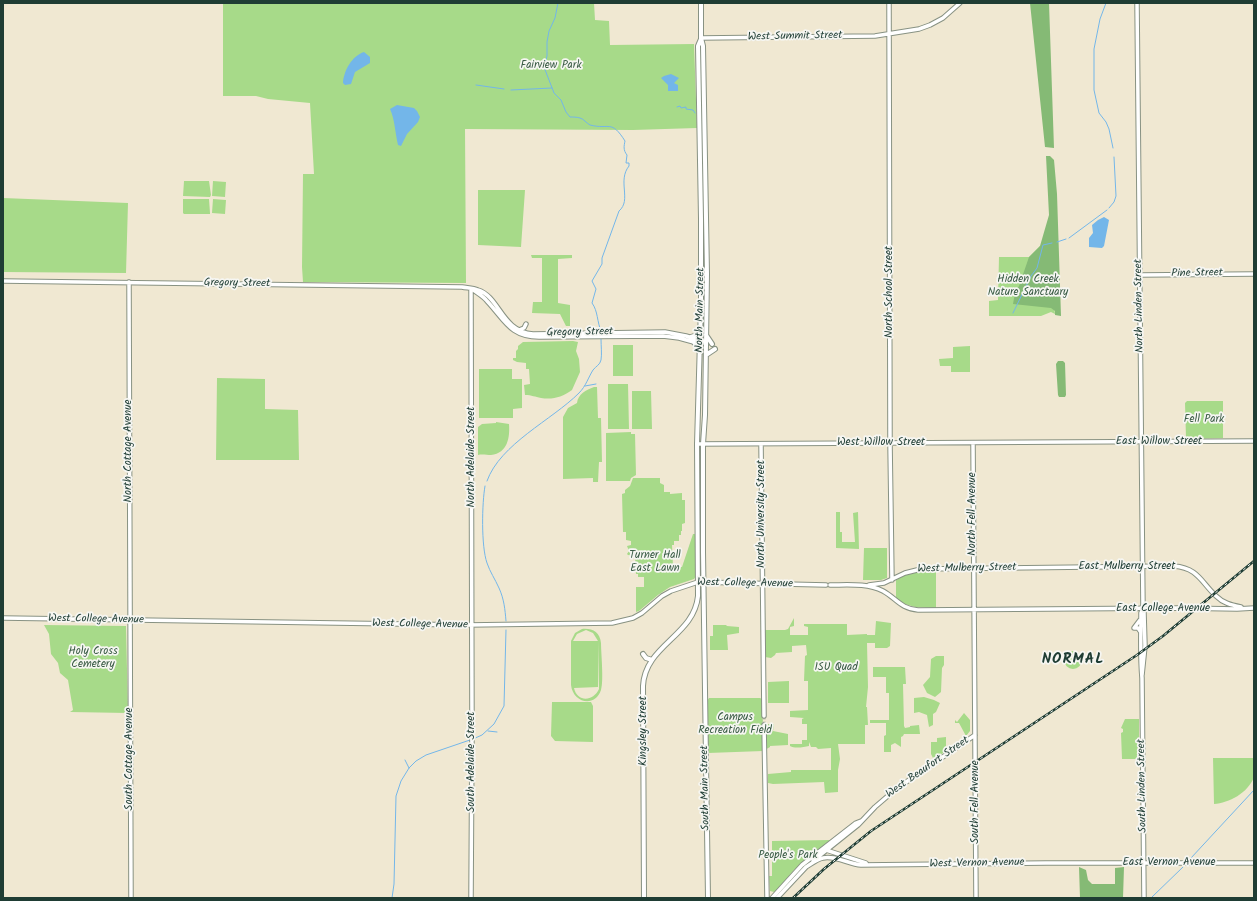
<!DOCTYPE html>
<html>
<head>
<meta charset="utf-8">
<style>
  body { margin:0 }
  #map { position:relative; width:1257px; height:901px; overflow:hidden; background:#f0e8d2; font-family:Kalam,sans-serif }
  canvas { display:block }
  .frame { position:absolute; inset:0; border:4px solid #1f3d34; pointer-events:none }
</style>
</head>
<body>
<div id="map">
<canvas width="1257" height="901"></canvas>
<div class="frame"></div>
</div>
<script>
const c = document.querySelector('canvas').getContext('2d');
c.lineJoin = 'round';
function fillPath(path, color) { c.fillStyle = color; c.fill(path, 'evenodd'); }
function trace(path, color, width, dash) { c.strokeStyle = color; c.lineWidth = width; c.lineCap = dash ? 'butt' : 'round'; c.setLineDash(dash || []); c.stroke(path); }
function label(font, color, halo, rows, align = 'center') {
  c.font = font + ' Kalam,sans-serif'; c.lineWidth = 3.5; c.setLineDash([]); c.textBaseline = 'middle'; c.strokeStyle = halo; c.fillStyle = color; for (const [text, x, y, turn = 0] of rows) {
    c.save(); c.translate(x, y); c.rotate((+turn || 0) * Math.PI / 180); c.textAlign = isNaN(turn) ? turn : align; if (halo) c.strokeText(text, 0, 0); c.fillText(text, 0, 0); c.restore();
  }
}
fillPath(new Path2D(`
  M223,3H594L595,20L609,21L610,45L694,44L697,128L633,130L465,129L466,283L303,282L302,267L303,174H314L310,103L268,99L256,96H223Z
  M184,181H209L211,195L210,197L183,196Z
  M213,181L226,182L225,197L212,196Z
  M478,190H525L521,247L478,245Z
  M3,198L128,203L126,273L3,272Z
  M183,199H209L210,213V214H184L183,213Z
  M213,199L226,200L225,214L212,213Z
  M1047,242L1055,314L1051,312L1041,316H989V301L998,300L999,257H1029L1040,246Z
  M531,255H572V258L558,259V303L570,305V326H566L560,314L532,313L533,302H542V258H532Z
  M573,341L578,342L576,351L579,359L580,372L572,390C562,397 553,400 541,398C535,397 532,395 525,395L524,385L530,384L529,369H526V363L517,362L513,360V358H516V351L518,349V346L523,342Z
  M613,345H633V376H613Z
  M970,346V372H951V366H940L939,359L953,358V347Z
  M479,369H512V379H522V408L513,409V418H479Z
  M217,378L265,379V409L298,410L299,460H216Z
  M608,384H628L629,429H608Z
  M594,387H597L598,418H601L602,462H599L598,482H593V478L563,479V417L568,408L577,403C578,394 586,390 594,387Z
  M632,391H651L652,429H632Z
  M1187,401H1223V438L1188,439L1186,438L1185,403Z
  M496,422L509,424C510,437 508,453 491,455C487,455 482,454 478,455V427L482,424L496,423Z
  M631,432V434H635L636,475L631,478L630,481H606V433Z
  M633,478H660V483L664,485V492H670V494L682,493V500H685V523L682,524V531H681V535H679V541H674V545H672L673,566L682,567L693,534H696V576L694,579L670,587L658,595L639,611L636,612V587H644V577H638V574H636L635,556L628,555L627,554L629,551L627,546L631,545V541L626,540V532H623L622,494L625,493V490L630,486Z
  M836,512H840V532H842V542H855L853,513L858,512L859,549L836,548Z
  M864,548H887V578L881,580H863Z
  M936,569V608C922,608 909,608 896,599V580C911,571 919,570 936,569Z
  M794,618V626L790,627V635H808V627L804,626V624H847V635L867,634V635H875L876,621L891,623L890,646L887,648H875V643H867L868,687L866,707H867L868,725H865V744H838L840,759L838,770V792L825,793L824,782L773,784L768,783V774L791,772V770H831V748L818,749L816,747H811L809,742V746C804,747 795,749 790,746V744H802V740H807V724H802V719L804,718L790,717V711L808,710V681H804L805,656L807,655L806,645L792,646V652L776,653L775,655L771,658L765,657L764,631L765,630H785L788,629Z
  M44,625L126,626L128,713L70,712L73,710L68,680L60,673L58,663L51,654L49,634Z
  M713,625H726L727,626L739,627V633L727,635L728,650H710V636H713Z
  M582,629C592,628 600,632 601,643C601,653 604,681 601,690C595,708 573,703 571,685V641L575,633ZM586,630L593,633L598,641H573L577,634ZM598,641L599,689C593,702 577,702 574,688L598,687Z
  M1064 660a9 9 0 1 1 18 0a9 9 0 1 1-18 0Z
  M936,656H944V665L942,668L941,692L935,697L927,693L923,685L930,677L931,659Z
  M873,667H905L906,684H903L904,726L905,728L910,727V726L919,725L920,734H904L903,736L901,737V747L895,743L891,745V752H884V736L886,735V723H870V720H889V693H886V677H873Z
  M789,681V703H768V682Z
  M924,697L934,700L940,703L936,712L933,714V725L929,727L927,715L919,712L914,713V698Z
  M709,698H760L762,699L763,724H774L773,731L788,734V745L770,746V747L763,751L708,753L707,701Z
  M552,702H591L593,706V742L555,741L551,736Z
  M964,713L970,720V731L966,736L959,723H955V720L957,722Z
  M1125,719H1139V759H1122L1121,733L1123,732V729L1121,728Z
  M946,737V751L937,757L933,758L931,754V742H937V738Z
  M1213,758H1254C1254,763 1255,771 1254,777C1248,793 1229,803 1214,804Z
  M830,840L794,870L776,891L774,892L770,891L769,876H772V841Z`), '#a7da89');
fillPath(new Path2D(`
  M1030,3H1049L1054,148L1045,147Z
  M1046,156H1050L1054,160L1057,194L1061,316L1055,315V311L1051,308L1013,304L1015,293L1019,286L1029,257L1040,246L1049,215Z
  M1058,361H1063L1065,363L1066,395L1065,397H1059L1058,395L1056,364Z
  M1079,867L1086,870L1088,880L1092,884H1115V868L1124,867L1123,898H1080Z`), '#85ba75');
fillPath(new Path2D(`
  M364,52L370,57V63L355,72L351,84L345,85L343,83C344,70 352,56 364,52Z
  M671,74L679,78L674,83L678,85V91H668V85L661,78L664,76Z
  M397,105L414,108L417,111L420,117L418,122L407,134L401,146L398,145C395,133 395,120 390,109Z
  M1104,217L1109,220L1104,246L1102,248L1089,247V238L1093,233L1092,225L1098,220Z`), '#73b6e9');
trace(new Path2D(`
  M558,3L555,18L549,31L547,42V56L544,67L554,93L561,100L566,112L570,117C573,117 577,117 580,118C584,119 586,123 590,125C610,130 611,119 625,141C624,146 623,150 627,155L626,163H629V166C617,181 632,200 619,211L602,258V264L592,281L596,289L592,303C598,311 597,322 601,331
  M1106,3L1100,19L1094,49V90L1099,113L1106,122L1109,129L1113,148
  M476,85L504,89
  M511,90L552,88
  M677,107L680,106L681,108L686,107V109L693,110L695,113
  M1109,208L1114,202L1116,196L1114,157
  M1069,238L1107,210
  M1057,242L1066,239
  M1013,313L1031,276L1037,268L1043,245L1052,243
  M585,386L596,384
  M487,481C500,444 552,420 579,393C586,386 588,378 593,370C596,366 600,365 601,360C602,354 601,346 601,339
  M485,486C482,503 481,546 487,563C490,572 495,579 499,588C504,599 505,609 506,621
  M488,731L497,732
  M473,739L482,735L494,724L504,706L506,630
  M405,760L409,768
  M1191,858L1254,790
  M392,898L394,884L396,796L401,781L409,768L416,761L426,755L470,740
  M1151,898L1183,867`), '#73b6e9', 1);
trace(new Path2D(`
  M764,716V725`), '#c6c6b2', 3.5, [3.5, 2]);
const secondary = new Path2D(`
  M889,3L890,444L892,580
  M1137,3L1143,608L1144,613L1145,646L1142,675
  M701,38L875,36L919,29L930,25L943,18L960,3
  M1140,275L1254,274
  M3,281L462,287C467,288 473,288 478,290C500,297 501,331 533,334L665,332L686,336L706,342
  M129,282L131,898
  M472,289C477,293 483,296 487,301C505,320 510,337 539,337L663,336L679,338L701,344
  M519,330L524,328L526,324
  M973,443L976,898
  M697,444L1254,441
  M761,444L764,716
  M830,585C848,585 867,583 883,591C896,598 901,609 918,610L1179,608L1237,609L1254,608
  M869,585L884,583L905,573L921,569L1174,566C1198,568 1201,582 1216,596C1223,603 1231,605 1241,607
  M1143,608L1141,613C1141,635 1140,656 1142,678L1144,898
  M3,618L468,625L612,623L633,618L642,613L662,596L671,591L698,582L826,585
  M1140,631L1138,628H1134L1140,620
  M764,725L767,898
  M826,850L866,863
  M813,861L858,825L875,807L896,789L975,735
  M806,867C811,864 817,859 823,858C834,855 849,864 861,865L1046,863H1254
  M471,898L472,731L471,289
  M772,898L802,865L856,823L861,821
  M777,898L806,867`);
const primary = new Path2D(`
  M701,3V38L703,46L707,274L705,415L703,444V552L708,898
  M706,335L712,344
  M691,337L697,335L701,331
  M694,342L700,353
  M706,355L715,349
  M643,654L646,658L652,660
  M644,898L643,686C645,645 694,636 698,596L697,444L701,305V219L698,46L701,39`);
trace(secondary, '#889283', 5.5);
trace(primary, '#889283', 6);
trace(secondary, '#fff', 3.5);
trace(primary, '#fff', 4);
const rail = new Path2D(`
  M793,898L824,869L871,831L1137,655L1163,636L1254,561`);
trace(rail, '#1f3d34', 2.5);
trace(rail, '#f6f6f2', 1, [3]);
label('11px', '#1f3d34', '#f6f6f2', [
  ["West Summit Street",795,37,-1],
  ["Pine Street",1197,274,-1],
  ["Gregory Street",237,284,1],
  ["North School Street",890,292,-90],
  ["North Linden Street",1140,306,-91],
  ["North Main Street",701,310,-89],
  ["Gregory Street",580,333,-1],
  ["East Willow Street",1159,442],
  ["West Willow Street",881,443],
  ["North Cottage Avenue",129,451,-90],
  ["North Adelaide Street",472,457,-90],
  ["North University Street",762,514,-90],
  ["North Fell Avenue",973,514,-90],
  ["East Mulberry Street",1127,567],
  ["West Mulberry Street",967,569,-1],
  ["West College Avenue",745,584,1],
  ["East College Avenue",1163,609],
  ["West College Avenue",96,620,1],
  ["West College Avenue",420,625,1],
  ["Kingsley Street",644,731,-90],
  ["South Cottage Avenue",130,759,-90],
  ["South Adelaide Street",472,762,-90],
  ["West Beaufort Street",928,768,-35],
  ["South Linden Street",1143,786,-91],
  ["South Main Street",706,788,-91],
  ["South Fell Avenue",976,802,-90],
  ["East Vernon Avenue",1169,863],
  ["West Vernon Avenue",977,864,-1]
]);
label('11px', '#3a5c45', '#f6f6f2', [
  ["Fairview Park",551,66],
  ["Hidden Creek",1028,280],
  ["Nature Sanctuary",1028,293],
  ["Fell Park",1204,420],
  ["Turner Hall",655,556],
  ["East Lawn",655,569],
  ["Holy Cross",93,652],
  ["Cemetery",93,665],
  ["ISU Quad",836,668],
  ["Campus",735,718],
  ["Recreation Field",735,731],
  ["People's Park",788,856]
]);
c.letterSpacing = '1px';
label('bold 15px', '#1f3d34', '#f6f6f2', [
  ["NORMAL",1073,660]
]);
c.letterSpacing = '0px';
</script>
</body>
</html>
